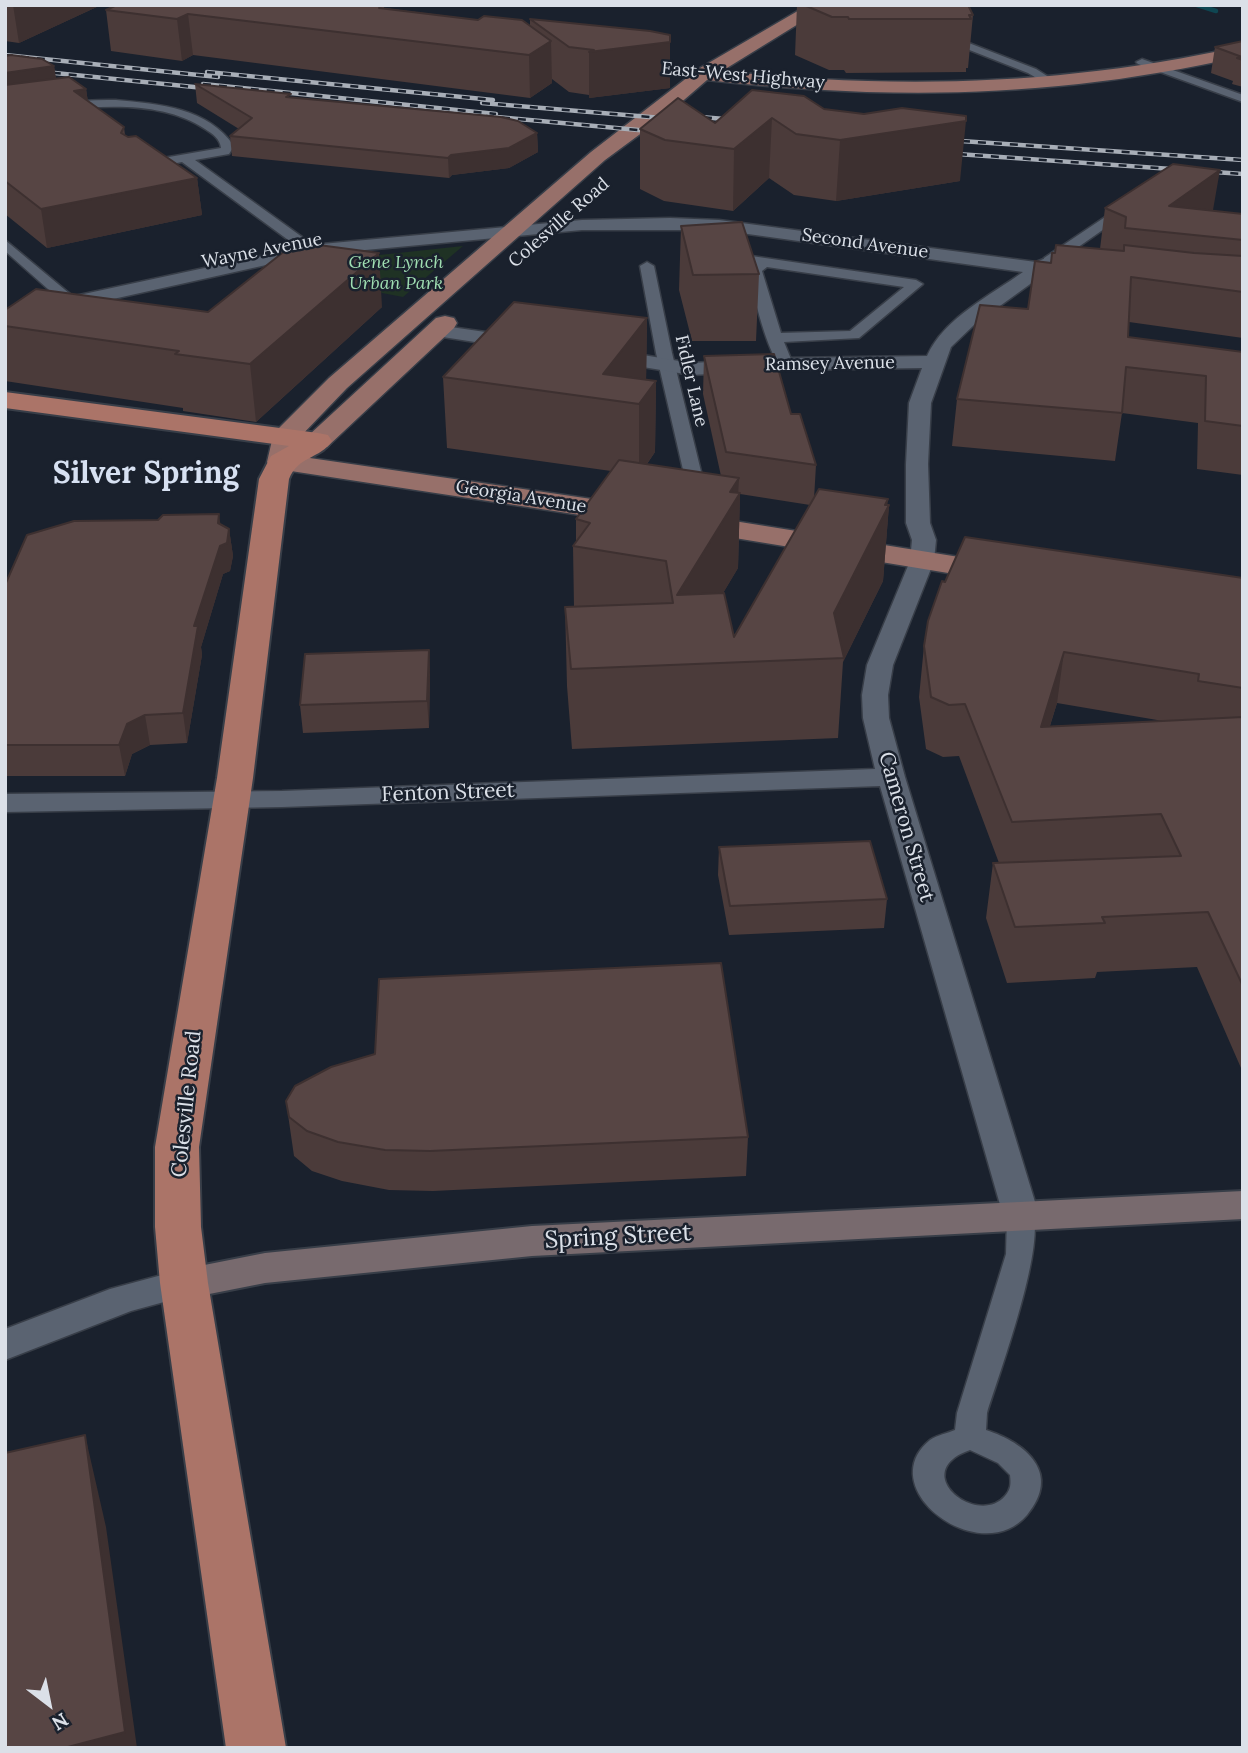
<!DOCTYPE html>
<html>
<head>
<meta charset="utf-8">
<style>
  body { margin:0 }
  #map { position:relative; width:1248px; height:1753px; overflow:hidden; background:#1a212d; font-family:Lora,serif }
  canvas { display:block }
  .frame { position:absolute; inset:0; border:7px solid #dbe0e8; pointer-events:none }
  .north { position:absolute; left:14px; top:1669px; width:70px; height:70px; -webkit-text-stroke:5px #1a212d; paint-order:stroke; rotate:148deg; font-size:19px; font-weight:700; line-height:28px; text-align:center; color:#dbe0e8 }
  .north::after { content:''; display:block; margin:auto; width:24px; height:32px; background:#dbe0e8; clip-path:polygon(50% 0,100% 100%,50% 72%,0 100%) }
</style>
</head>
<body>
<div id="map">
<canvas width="1248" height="1753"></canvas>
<div class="frame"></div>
<div class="north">N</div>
</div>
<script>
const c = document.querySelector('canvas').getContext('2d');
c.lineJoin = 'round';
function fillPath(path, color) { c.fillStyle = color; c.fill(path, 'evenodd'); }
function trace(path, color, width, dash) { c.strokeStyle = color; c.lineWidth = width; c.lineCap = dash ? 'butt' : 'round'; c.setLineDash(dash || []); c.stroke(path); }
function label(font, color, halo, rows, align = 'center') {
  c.font = font + ' Lora,serif'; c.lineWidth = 5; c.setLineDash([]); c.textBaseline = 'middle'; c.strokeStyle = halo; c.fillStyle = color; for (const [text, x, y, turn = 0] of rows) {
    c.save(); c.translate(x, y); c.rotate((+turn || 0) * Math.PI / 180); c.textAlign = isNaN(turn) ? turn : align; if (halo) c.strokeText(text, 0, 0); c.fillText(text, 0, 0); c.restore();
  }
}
fillPath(new Path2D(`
  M463,246L403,297L382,293L333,260Z`), '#1f3224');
trace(new Path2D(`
  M1197,5L1216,11`), '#0f4652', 4.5);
const minor = new Path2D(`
  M943,33L1036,69L1055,81L1045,83L1028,73L939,38L938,36Z
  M1142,59L1243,95V102L1138,64L1136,62Z
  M116,100C160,104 208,108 234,146L229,154L195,160L316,247V253H306L182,162L140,170L134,166L140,162L221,148C220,139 213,134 205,129C152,93 64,109 5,119V111C43,105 79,99 116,100Z
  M1129,201L1136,205L1134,208L1054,264H1044V258Z
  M5,240L76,299L78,302L76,305H66L5,251Z
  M724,252L916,280L923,284L859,338L784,342L793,364L785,369C769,364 752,288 748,270L753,264L719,259L717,256ZM767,267L904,287L850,331L781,333L762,271Z
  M647,262L654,266L672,353L708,500L699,505L690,500L656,353L640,266Z
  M1021,1205L1031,1208C1049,1239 999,1374 987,1413L986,1430C1026,1443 1062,1473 1027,1515C980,1570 871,1488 930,1440C937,1435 948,1433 955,1430L957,1413L1006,1254L1007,1215L1011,1208ZM970,1450L998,1463L1010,1475C1011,1484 1011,1489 1005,1496C977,1528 907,1472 970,1450Z`);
const tertiary = new Path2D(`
  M670,218L719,220L1036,262L1046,258L1053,260L1055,265L1082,269L1084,273L1075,279L1044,274L975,324L951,347L931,403L928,464L930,523L936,540L934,561L893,665L888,695L889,718L905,777L1039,1215L1034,1224L1021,1228L1008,1224L1003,1215L880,786L282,807L5,812V794L282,791L875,769L863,718L862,695L867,665L910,561L912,540L906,523V464L909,403L922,368L785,370L691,375L607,361L600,359L597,355L600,351L607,349L691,363L785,358L927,356C944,318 991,295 1023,272L719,230H582L311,255L5,323V311L311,245L582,220Z
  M437,325L520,337L527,339L530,343L527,347L520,349L430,335L427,331L430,327Z
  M184,1269L197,1273L203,1283L197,1293L131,1311L5,1360V1329L110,1289Z`);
const secondary = new Path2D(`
  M1243,1191V1219L532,1256L265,1283L184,1299L169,1294L163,1283L169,1272L265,1253L532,1226Z`);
const primary = new Path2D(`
  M808,5H829L722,71C901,90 1067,85 1243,46V56C1059,98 894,101 707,80L670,112L605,160L347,388L299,438L296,456L633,505L643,508L647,514L643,520L633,523L271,468L267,462L273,436L277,430L329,378L591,152L688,77L685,73L687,69L700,68Z
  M445,316L454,318L457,323L454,328L327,447L318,449L309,447L305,441L309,435L436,318Z
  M690,514L1003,564L1014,567L1018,573L1014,579L1003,582L680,529L676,523L680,517Z`);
const trunk = new Path2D(`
  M5,392L318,433L328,435L332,441C320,459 298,456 289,479L253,778L199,1147L201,1227L208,1283L286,1748H226L160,1283L155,1227V1147L217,778L259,479L271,456L289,446L5,408Z`);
trace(minor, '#383e48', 3);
trace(tertiary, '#383e48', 3);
trace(secondary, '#383e48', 4);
trace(primary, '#383e48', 3);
trace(trunk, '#383e48', 4);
fillPath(minor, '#5a6371');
fillPath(tertiary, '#5a6371');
fillPath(secondary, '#786a6e');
fillPath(primary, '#97706a');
fillPath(trunk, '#ab7468');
const rail = new Path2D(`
  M5,55L218,77
  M5,68L214,89
  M207,72L493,100
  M203,84L496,114
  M482,103L674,119
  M486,116L660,132
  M688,116L737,120
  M946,140L1243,160
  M943,153L1243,174`);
trace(rail, '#a8aeb7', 4.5);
trace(rail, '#1a212d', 2.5, [8]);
fillPath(new Path2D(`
  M5,5H101L19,43L5,41Z
  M384,5V8L530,26V19L670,88L589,98V95L569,92L552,79V83L530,98L193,55L182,61L111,51L106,10Z
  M797,5H968L973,15L968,68H966V72L846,73L844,70H829L795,55Z
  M1243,41V87L1232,84L1233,81L1211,73L1215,47Z
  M5,56L54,66L56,79L86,89L88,102L124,127L125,135L197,178L202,215L47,248L5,214Z
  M195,84L537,133L538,152L509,168L452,175L449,178L232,156L230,136L239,129L197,103Z
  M824,109L960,181L836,201L794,195L769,178L733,211L664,201L640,189V129L715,123Z
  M1105,208L1213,210L1212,211L1243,214V338L1129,322L1128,337L1243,352V475L1197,469L1198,423L1122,413L1115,461L952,446L957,399L1028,309L1050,263L1100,249Z
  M681,226L759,274L756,341H692L679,290Z
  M382,307L256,422L183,411V408L5,381V310L208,312Z
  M647,318L646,380L656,381L655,452L647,464L721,476L703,394L704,356L791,414L816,465L814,499L889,505L883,581L843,662L838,738L572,749L567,686L565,607H574L573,546L576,542V519L611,471L447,448L443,377ZM740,494L810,505L734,637L723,593L738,568Z
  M221,524L229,529L233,556L230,571L223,574L201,647L202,655L187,743L150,745L132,754L125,776H5V585Z
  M1243,578V1068H1241L1197,967L1097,972L1095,978L1007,983L986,918L993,863H999L959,756L943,757L926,749L919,697L924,646L945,582ZM1057,703L1163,721L1050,726Z
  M429,650L430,676L429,728L303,733L300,705Z
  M719,847L887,899L884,928L729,935L718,875Z
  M286,1101L748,1137L746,1176L433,1191L389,1190L342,1181L312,1171L294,1156Z`), '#4b3b3a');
fillPath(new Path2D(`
  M13,5H101L19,43Z
  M188,14L193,55L182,61L177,19Z
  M551,41L552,83L530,98L529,55Z
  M670,42V88L589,98V52Z
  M54,66L59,100L5,108V73Z
  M86,89L91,124L74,91Z
  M772,118L769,178L733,211L734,149Z
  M966,121L960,181L836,201L840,140Z
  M537,133L538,152L509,168L452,175L449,178L448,158L451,155Z
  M1220,170L1213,210L1182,234L1169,206Z
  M197,178L202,215L47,248L41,209Z
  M379,253L382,307L256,422L250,364Z
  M647,318L646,387L603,374Z
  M656,381L655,452L639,475V404Z
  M739,478L738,497L740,493L738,568L681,664L677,595L730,492Z
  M888,499L887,509L889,505L883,581L843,662L844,658L834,613Z
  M219,514L223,542L229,529L233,556L230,571L223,574L201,647L202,655L187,743L183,713L194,626L220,546L218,523Z
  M429,650L430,676L429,728L427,701Z
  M1064,652L1057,703L1033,779L1041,727Z
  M145,715L150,745L132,754L125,776L119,745L127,724Z
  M85,1435L106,1527L137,1748H64Z`), '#3d3030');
const building = new Path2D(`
  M117,5H383L379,8L478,20L484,16L522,20L551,41L529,55L188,14L177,19L106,10Z
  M804,5H968L973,15H969L971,19H849L848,17H832Z
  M530,19L650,31L670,35V42L589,52L594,50L569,47Z
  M1243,41V60L1237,58L1242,57L1215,47Z
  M11,55L42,59L54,66L5,73V56Z
  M69,77L86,89L74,91L124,127L121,133L128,137L136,136L197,178L41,209L5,181V85Z
  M195,84L291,94L286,97L501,117L518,121L537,133L509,148L451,155L448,158L230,136L252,118Z
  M752,90L804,96L824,109L864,114L902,108L966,116V121L840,140L796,134L772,118L734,149L665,140L640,129L678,98L715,123Z
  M1173,164L1220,170L1169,206L1243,214V240L1125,228L1126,217L1105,208Z
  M742,222L759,274L693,275L681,226Z
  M296,242L379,253L250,364L175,354L179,351L5,326V310L36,289L208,312Z
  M1056,245L1124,251V245L1194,253L1243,256V292L1131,277L1128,337L1243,352V426L1205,421L1206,376L1126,367L1122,413L957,399L980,305L1028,309L1035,261L1051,263L1052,253H1055Z
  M514,302L647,318L603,374L656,381L639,404L443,377Z
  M774,354L791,414H800L816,465L726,452L704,356Z
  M619,460L739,478L730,492L740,493L677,595L724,593L734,637L819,489L888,499L885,505H889L834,613L844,658L571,669L565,607L673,603L666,561L573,546L590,523L576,519Z
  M219,514L218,523L229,529L227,543L220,546L194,626H198L183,713L145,715L127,724L119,745H5V585L27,535L74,521L158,520L163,515Z
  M965,537L1243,578V688L1198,681L1199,674L1064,652L1041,727L1243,717V986L1208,912L1102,917L1105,923L1015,927L993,863L1181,856L1161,814L1012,822L965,704L949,705L931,697L924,646L928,621L942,581L945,582Z
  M429,650L427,701L300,705L305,654Z
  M870,841L887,899L730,906L719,847Z
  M721,963L748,1137L430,1151L385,1150L338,1142L307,1131L289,1117L286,1101L295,1086L331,1067L375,1054L379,979Z
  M85,1435L125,1732L64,1748H5V1453Z`);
fillPath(building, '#574544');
trace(building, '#3d3030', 2);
label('18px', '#dbe0e8', '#1a212d', [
  ["East-West Highway",743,76,5],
  ["Colesville Road",559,223,-41],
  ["Second Avenue",865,244,8],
  ["Wayne Avenue",262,251,-11],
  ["Ramsey Avenue",830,364,-1],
  ["Fidler Lane",691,381,77],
  ["Georgia Avenue",521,497,9]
]);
label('italic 18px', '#9fddb1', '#1a212d', [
  ["Gene Lynch",396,263],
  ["Urban Park",396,284]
]);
label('21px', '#dbe0e8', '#1a212d', [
  ["Fenton Street",448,793,-2],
  ["Cameron Street",906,827,74],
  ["Colesville Road",187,1104,-84]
]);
label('24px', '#dbe0e8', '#1a212d', [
  ["Spring Street",618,1237,-3]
]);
label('bold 30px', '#d7e1f2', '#1a212d', [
  ["Silver Spring",146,474]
]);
</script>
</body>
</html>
